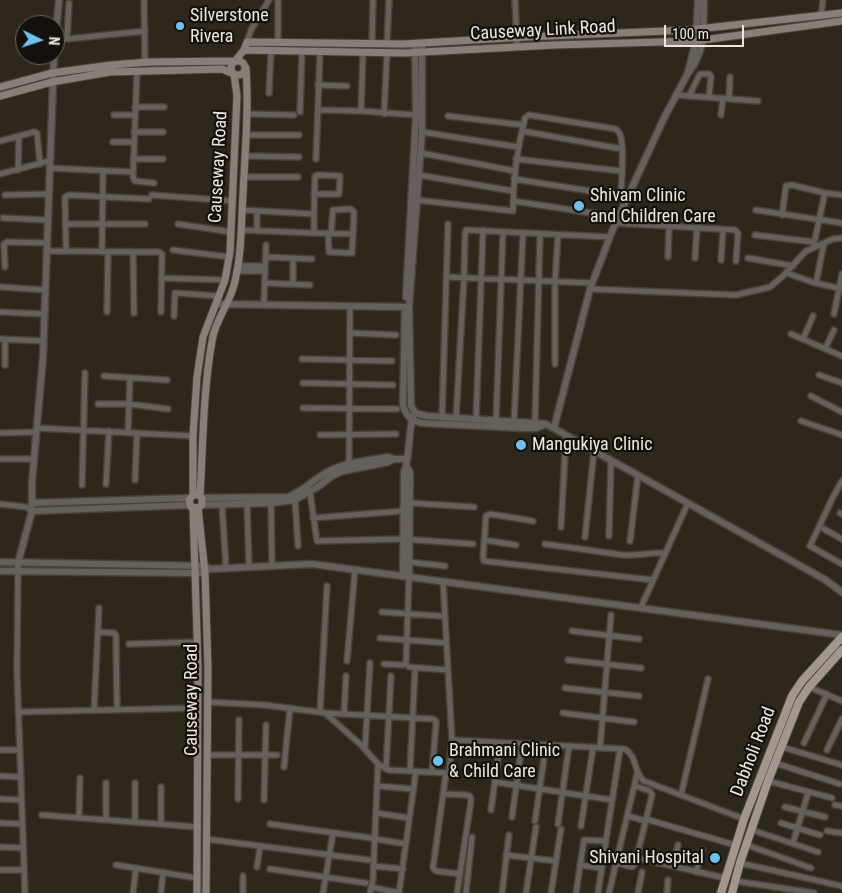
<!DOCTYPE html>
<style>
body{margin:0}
#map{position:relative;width:842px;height:893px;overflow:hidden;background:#2e281c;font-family:"Roboto Condensed",sans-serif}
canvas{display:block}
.north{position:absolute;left:15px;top:15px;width:50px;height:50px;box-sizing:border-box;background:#14110c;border:1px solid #6a6761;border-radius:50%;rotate:94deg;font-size:14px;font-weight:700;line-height:20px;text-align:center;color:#ece8e0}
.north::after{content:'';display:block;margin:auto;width:18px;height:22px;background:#6dc2f3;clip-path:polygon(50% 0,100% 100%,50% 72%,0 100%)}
.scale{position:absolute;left:664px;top:25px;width:80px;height:22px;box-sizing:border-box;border:2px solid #ece8e0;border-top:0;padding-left:6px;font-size:15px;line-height:18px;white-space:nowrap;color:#ece8e0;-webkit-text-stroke:4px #14110c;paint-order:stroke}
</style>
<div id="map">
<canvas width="842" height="893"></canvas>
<div class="north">N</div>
<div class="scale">100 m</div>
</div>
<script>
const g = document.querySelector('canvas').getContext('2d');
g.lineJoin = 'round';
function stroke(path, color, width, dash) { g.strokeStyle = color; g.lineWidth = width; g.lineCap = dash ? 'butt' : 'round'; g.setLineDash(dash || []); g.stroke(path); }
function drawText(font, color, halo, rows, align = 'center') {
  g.font = font + ' "Roboto Condensed",sans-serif'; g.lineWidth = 4.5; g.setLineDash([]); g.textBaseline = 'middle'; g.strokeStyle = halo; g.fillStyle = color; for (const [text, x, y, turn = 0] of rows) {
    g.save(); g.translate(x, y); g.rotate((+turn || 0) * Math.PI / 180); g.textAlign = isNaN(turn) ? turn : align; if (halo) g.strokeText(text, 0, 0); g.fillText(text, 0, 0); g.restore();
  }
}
const minor = new Path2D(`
 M144 0 145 62
 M278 0V42
 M515 0 517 46
 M69 3 67 39 145 31
 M821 16 823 0
 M247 42 251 30 269 0
 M372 44 373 0
 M387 44 389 0
 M137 71 133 177 135 181 154 183
 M318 85 347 86
 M269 93 271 51
 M676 95 758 101
 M689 96 700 74H709L711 76 709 97
 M729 99 730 77
 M135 107H164
 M318 110 361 111 416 115
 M361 111 363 53
 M300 112 302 52
 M247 114 294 115
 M384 114 387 53
 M114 115H135
 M721 115 723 98
 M448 116 523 125
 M522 131 622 149
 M134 132H163
 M422 132 518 147
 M246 135H299
 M0 141 34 132 37 133 40 164
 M113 142H134
 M421 153 515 171
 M245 156 299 157
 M133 159H163
 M316 159 320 52
 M516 159 621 171
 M49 168 133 172
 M18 170 19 136
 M0 174 49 161
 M419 175 513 191
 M244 177H298
 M514 179 622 196
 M314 194H339L340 176 317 175 315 176 314 214
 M5 195 48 194
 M152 195 233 201
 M417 200 513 211C513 179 517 149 525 118L529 115 610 128C613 128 616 129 618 131 626 139 621 183 621 195
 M513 201 618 217
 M756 210 842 223
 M782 215 786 186 792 185 825 193
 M3 218 47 220
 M615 223 735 230 738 233 736 261
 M65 224H145
 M178 224 231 232
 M241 230 314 233V214L242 210
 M257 231V211
 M314 233 353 234 352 253 329 252 328 234
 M331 234 333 210 351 209 354 212 353 234
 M755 235 814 242
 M813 248 825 193 842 195
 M173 250 229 257
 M46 251 159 252 162 254 161 312
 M66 251 65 197 69 195 149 199
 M102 252 103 171
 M133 252 134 313
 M266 257 312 259
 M668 257 669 227
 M695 258 697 228
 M748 258 793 266
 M721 260 723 230
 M238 266H265
 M5 267 4 244 7 242 47 243
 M237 271H265
 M787 273 812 282 842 289
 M447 277 592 283
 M161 278 225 280
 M265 283 310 285
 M816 283 824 243
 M293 284V258
 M0 287 45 290
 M590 289 736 295 770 287 783 276 806 251 833 239 842 238
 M264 301 266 245
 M0 312 44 314
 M107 312 108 252
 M834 314 842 274
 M174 316 175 293 219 296
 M350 333 396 335
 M791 334 842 356
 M0 339 43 341
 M803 339 813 316
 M825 349 834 330
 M302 359 392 361
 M555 364V281L558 235
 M5 365V339
 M819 375 842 383
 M104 376 167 380
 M303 383 393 385
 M811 396 842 412
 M98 404H129L168 409
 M303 408 397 409
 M442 418 448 224
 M456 419 464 278 465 234 466 230 610 237
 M476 420 483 230
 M496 421 503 232
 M801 421 842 435
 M514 422 523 233
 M535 422 540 234
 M37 428 193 436
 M128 432 130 378
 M0 433 36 432
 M320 435 396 434
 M0 459H34
 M349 464 350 307
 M135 480 137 433
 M842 481 832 499 810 546 842 564
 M106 484 109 431
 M82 485 85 373
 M310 492 317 541 403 539 473 544
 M295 500 298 546
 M247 503 249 567
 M271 503 272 566
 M410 503 474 507
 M0 504 26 507 32 511
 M222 504 226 568
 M840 513 842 514
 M313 518 403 511
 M533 521 490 514 486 516 483 558 484 561 653 580
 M561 527 566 435
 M824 529 842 539
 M609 536 611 460
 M585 537 594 451
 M484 540 516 545
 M630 541 638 475
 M545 544 623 555C638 556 651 552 665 553
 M409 562 445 566
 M18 572 17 672 25 893
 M641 607 688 503
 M382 612 440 616
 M572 631 639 639
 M98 632 114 633 116 636 117 709
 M380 638 446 643
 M129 644 197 642
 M568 660 641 668
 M347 661 355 570
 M384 664 404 665 406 663 409 577
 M409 667 448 670
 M809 687 842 701
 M565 688 639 696
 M207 702 265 705 325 713 361 745 378 764 389 770 446 773 449 772 452 740 443 581
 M94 710 99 608
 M18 712 198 708
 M320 712 327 586
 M325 713 433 719 436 721V724L432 772
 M563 713 634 722
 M344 714 346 676
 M452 740 625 749C638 757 633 772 644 781L744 819
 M804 743 827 694
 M782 747 842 765
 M600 748 611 615
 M365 749 370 663
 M0 750H20
 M827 750 842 719
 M207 755H277
 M775 763 840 784
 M284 767 290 708
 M386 769 391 676
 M410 771 415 671
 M446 773 433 868 436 871 460 874
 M0 776 20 777
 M768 781 832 798
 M495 782 612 800
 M377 786 413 789
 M443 794 467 795 470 796 471 801 457 893
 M681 795 708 679
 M0 799 21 800
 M238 799 239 720
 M264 800 266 725
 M835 805 842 806
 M785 807 825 817
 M491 810 500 743
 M376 813 409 818
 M42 815 197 827
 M628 816 646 821
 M512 817 522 744
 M79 818 80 778
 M106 820V783
 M649 820 735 845
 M535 821 546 745
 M135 822V783
 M0 823 22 824
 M781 823 820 835
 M161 824V787
 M270 824 371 838
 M558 824 569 746
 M581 826 593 748
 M752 830 818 852
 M827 831 842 833
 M206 839 369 860
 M375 839 406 844
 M793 843 808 793
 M747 845 811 868
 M0 847 23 848
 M506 855 556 861
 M642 859 725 878
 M617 863 632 867 635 864 652 795 650 791 635 786
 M740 863 842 886
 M116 865 197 878
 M580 865 602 868
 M373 866 403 869
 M673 866 678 845
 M257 867 260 846
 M270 869 366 883
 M0 870H24
 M696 872 702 850
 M735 881 814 893
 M371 887 399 893
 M133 893 136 868
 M161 893 163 872
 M243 893V876
 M323 893 333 833
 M370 893 373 879 378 764
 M399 893 416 771
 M466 893 472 837
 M502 893 509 835
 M526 893 536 827
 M551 893 561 829
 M576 893 584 840 606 841
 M598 893 620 749
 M609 893 637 774
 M638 893 642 872
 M667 893 668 880`);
const tertiary = new Path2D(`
 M55 43 59 0
 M422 43V132L409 307 411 406 415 413 427 416 546 424 824 579 842 592
 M688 72 696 41 698 0
 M406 297 416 115 415 44
 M216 304 408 307
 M405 309 403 405C406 416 411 420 421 423L522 428H536L544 425
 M554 428 590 289 613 229 664 118 688 73 694 65 700 51 703 40 704 0
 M407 467 410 473 409 577
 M202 498 288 497C302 492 312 481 324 474 343 462 367 461 388 457L394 459H406
 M32 503 189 498
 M202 505 271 503 295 500 319 486 332 476 343 471 388 462 394 459
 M32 511 189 505
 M0 562 204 566 211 569 312 564 842 635
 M0 571 195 573H205L208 569
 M18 572V563L32 511V482L43 357 54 55
 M403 576 404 473C410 458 408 433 413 416`);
const secondary = new Path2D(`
 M244 50 404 53 554 45 696 41 842 21
 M231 68a7 7 0 1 1 14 0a7 7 0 1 1-14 0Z
 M0 87 52 73 111 65 149 62 235 61 244 50 247 42 404 44 525 37 689 30 842 13
 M0 96 52 82 110 72 222 69 234 74 237 96 230 252 225 280 203 337 197 377 193 436V495L189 500 191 507 198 508 202 505V498L199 495H193
 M200 496C203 445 203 392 212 341 215 320 229 305 234 285 242 255 241 224 243 194 245 152 249 110 246 68
 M193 508 198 666 197 893
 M198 508 205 573 208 669 206 893`);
const primary = new Path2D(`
 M721 893 744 819 792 696 802 681 842 637
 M732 893 740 863 768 781 799 702 809 687 842 650`);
const markers = [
 [180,26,5,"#6dc2f3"],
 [579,206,6,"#6dc2f3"],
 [521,445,6,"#6dc2f3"],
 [438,761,6,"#6dc2f3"],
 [715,858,6,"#6dc2f3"]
];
const poiNames = [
 ["Silverstone",190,16],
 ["Rivera",190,37],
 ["Shivam Clinic",590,196],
 ["and Children Care",590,217],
 ["Mangukiya Clinic",532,445],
 ["Brahmani Clinic",449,751],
 ["& Child Care",449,772],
 ["Shivani Hospital",704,858,"right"]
];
const streetNames = [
 ["Causeway Link Road",543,31,-3],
 ["Causeway Road",219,167,-87],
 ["Causeway Road",192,700,-90],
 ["Dabholi Road",754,752,-69]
];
stroke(minor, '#494337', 8);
stroke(tertiary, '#494337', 9);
stroke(secondary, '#494337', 9);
stroke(primary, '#494337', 10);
stroke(minor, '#66605c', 5);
stroke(tertiary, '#66605c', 6);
stroke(secondary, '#897f79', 7);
stroke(primary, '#a3968e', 8);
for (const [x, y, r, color] of markers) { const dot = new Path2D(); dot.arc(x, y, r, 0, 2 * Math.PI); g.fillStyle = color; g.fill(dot); stroke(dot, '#14110c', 2); }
drawText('18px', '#ece8e0', '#14110c', poiNames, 'left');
drawText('18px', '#ece8e0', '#14110c', streetNames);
</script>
